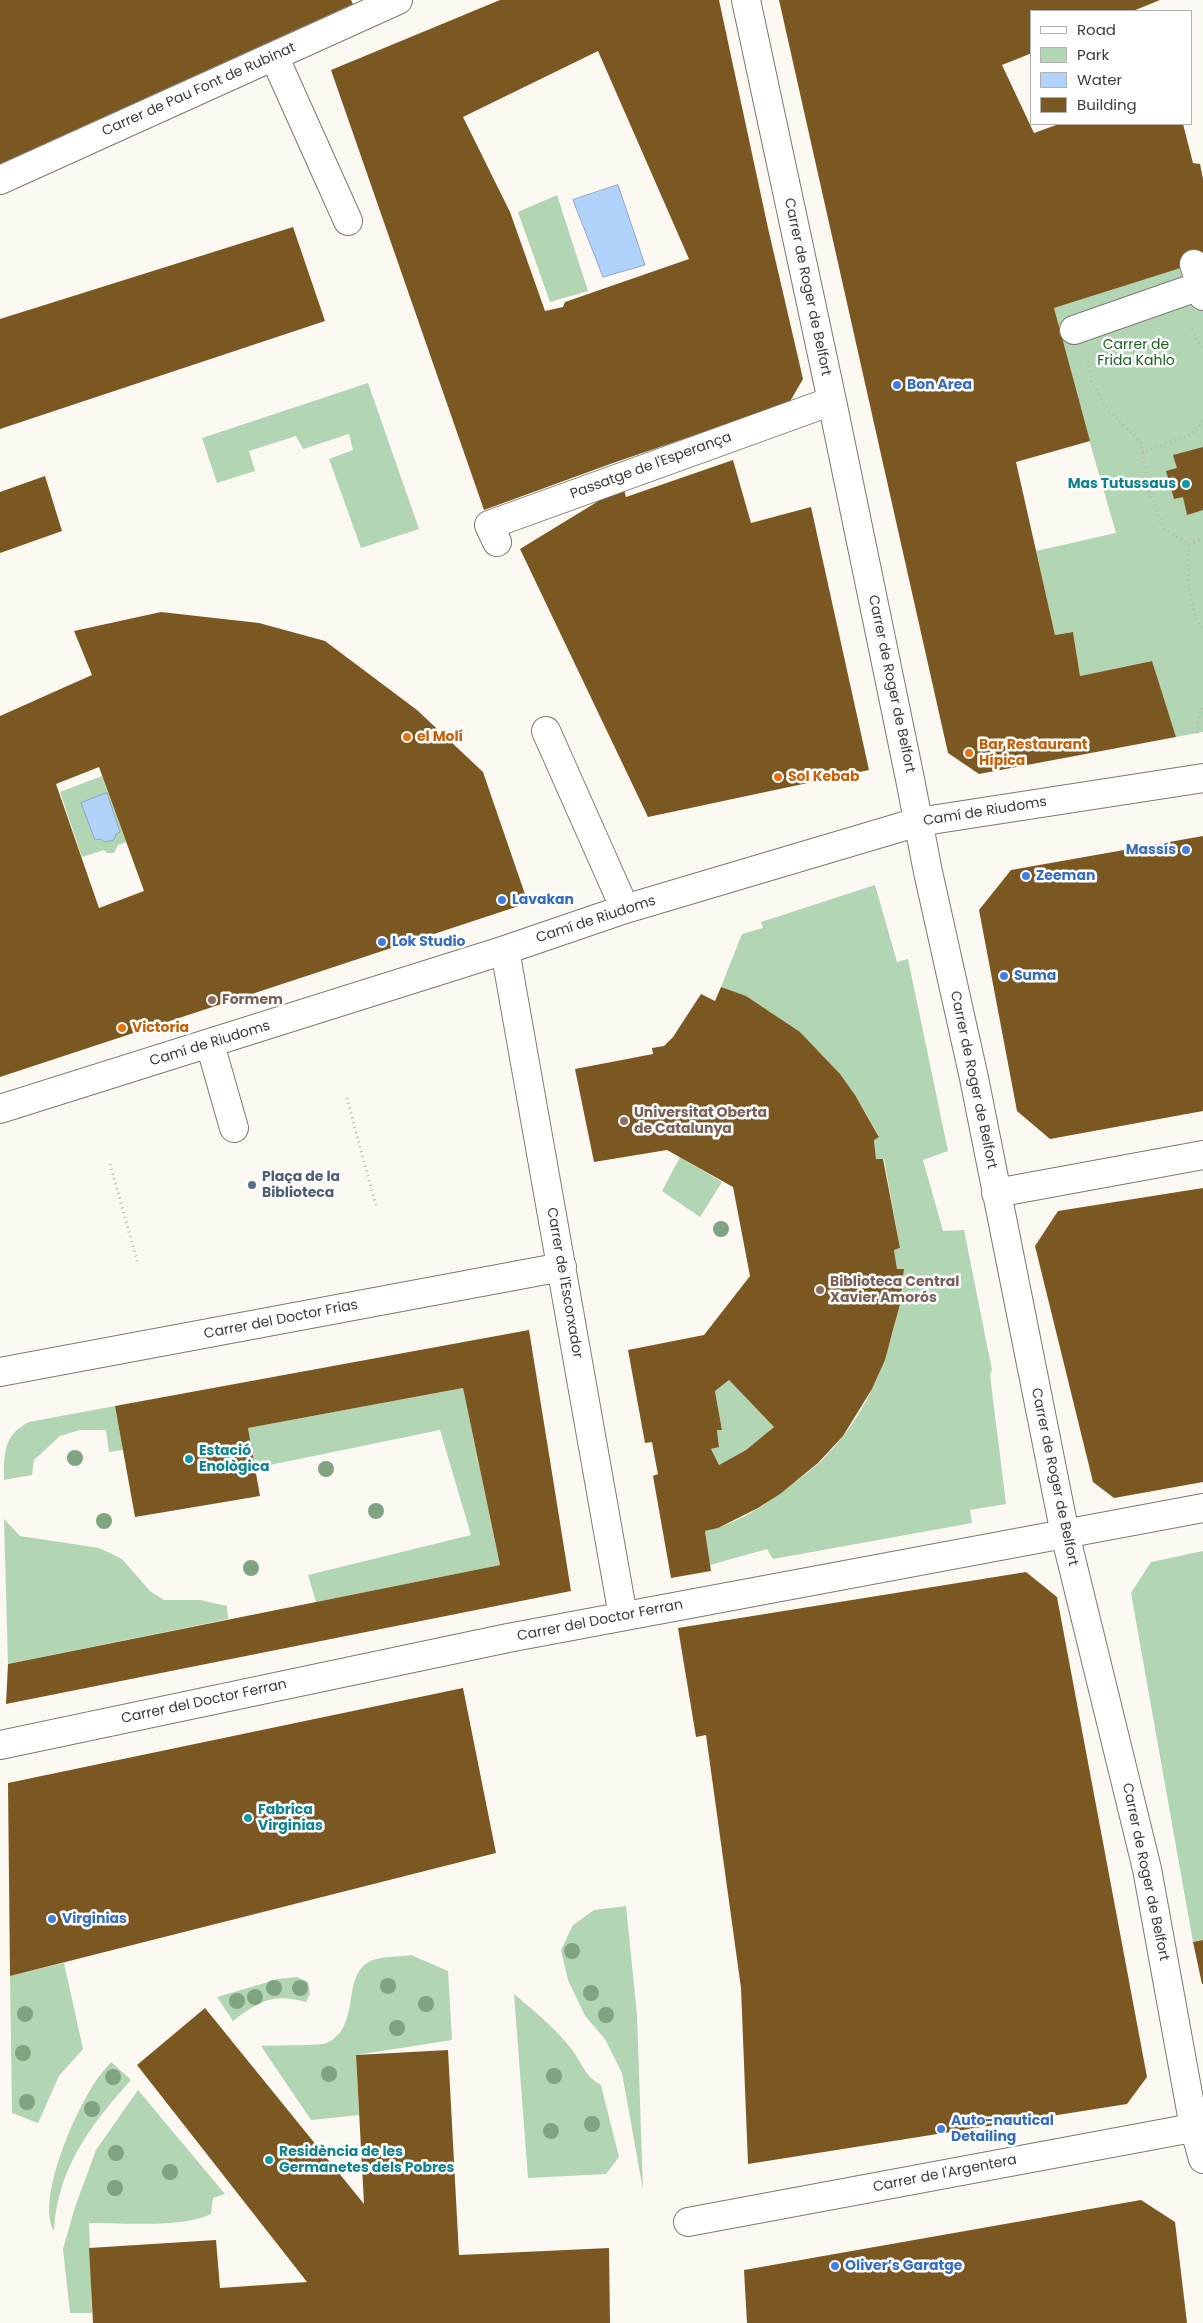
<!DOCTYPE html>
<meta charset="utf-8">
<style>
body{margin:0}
#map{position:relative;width:1203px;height:2323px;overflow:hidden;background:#fcf8f2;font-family:Poppins,sans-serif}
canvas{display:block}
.legend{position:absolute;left:1030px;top:10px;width:162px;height:115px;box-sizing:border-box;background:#fff;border:1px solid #b2b1b1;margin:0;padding:6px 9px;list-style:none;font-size:15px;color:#3e3d3b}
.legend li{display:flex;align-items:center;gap:10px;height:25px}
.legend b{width:25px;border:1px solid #b2b1b1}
</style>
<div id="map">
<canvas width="1203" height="2323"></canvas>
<ul class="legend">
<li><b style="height:6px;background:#fff"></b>Road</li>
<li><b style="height:14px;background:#b2d5b3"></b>Park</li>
<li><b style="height:14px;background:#b1d3fb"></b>Water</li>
<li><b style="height:14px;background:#7b5822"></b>Building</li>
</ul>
</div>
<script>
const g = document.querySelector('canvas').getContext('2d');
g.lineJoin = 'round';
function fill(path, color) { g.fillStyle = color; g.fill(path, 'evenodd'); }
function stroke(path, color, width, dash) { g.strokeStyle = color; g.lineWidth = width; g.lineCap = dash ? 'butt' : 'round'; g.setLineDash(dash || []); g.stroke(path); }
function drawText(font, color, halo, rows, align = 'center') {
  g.font = font + ' Poppins,sans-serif'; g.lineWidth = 5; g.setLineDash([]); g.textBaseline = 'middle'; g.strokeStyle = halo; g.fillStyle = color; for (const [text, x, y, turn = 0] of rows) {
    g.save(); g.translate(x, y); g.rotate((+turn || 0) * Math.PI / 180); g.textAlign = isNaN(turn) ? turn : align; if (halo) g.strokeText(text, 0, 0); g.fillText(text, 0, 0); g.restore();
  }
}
const green = new Path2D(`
 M557 195 588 291 550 302 518 212Z
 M1203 261V732L1176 737 1151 661 1080 676 1073 632 1055 635 1036 551 1116 533 1081 412 1054 308Z
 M368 383 419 529 361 548 329 459 353 450 349 434 303 449 296 436 249 451 255 471 217 483 202 438Z
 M102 776 126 842 118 845 114 853H107L104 850 82 857 60 792Z
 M875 885 897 962 908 959 948 1151 923 1160 943 1231 964 1230 992 1370 990 1375 1006 1504 970 1510 972 1523 773 1559 767 1549 710 1565 705 1531C734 1525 765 1506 788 1487 798 1480 809 1472 818 1464 873 1412 896 1342 904 1270L897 1269 894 1250 900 1248 884 1159H876L874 1140 879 1136C843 1068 794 1016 721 987L742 934 763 928 761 922Z
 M680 1157 722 1182 700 1217 662 1191Z
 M729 1380 774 1427 746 1450 719 1465 711 1449 719 1446 717 1430 722 1429 715 1391Z
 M463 1388 500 1565 316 1602 308 1575 471 1535 440 1430 255 1468 248 1428Z
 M115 1406 123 1450 109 1452 106 1430H80L60 1436 34 1460 32 1475 4 1480C4 1454 3 1435 29 1422Z
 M4 1519 20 1536 99 1548 122 1559 150 1591 164 1600H200L227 1606 228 1619 8 1664Z
 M1203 1551V1940L1193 1942 1131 1593 1151 1562Z
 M626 1906 637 2015 643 2190 622 2073 605 2039 585 2016 568 1980 561 1950 573 1925 594 1910Z
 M411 1955 448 1971 452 2040 356 2055 359 2115 311 2120 261 2046C271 2045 321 2046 327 2043 363 2026 339 1973 373 1960 384 1956 399 1957 411 1955Z
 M64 1963 83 2049 59 2076 38 2123 12 2113 10 1976Z
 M297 1977 308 1982 310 1993 306 2002C272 1993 260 2001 233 2021L217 1997 278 1979Z
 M514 1994C533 2010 554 2027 570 2047 582 2062 583 2075 601 2085L619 2157 606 2174 528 2178Z
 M111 2062 131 2080C91 2124 57 2169 54 2231 36 2200 74 2115 92 2087 97 2078 104 2070 111 2062Z
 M138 2090 225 2194 213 2198 211 2214C182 2228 122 2223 89 2223L92 2313H70L63 2249 75 2207 96 2150Z`);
const water = new Path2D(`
 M618 185 645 265 603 277 573 200Z
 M107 793 120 832 116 834 114 840 105 842 100 839 95 840 81 803Z`);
const building = new Path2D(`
 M0 0H351L353 4 0 164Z
 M500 0H719L768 228 803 379 789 403 613 463 484 510 331 70ZM598 51 689 259 565 302 563 307 545 311 510 212 463 117Z
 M779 0H1160L1133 11H1032V53L1002 65 1034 133 1059 124H1183L1193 163 1200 164 1203 179V261L1054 308 1090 441 1016 462 1055 635 1073 632 1080 676 1152 661 1176 737 979 774 948 753Z
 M293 227 325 321 0 429V319Z
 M1203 447V510L1187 515 1183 497 1174 499 1166 471 1177 468 1173 455Z
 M733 460 751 523 811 507 869 770 648 817 520 549 623 486 626 497Z
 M45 476 62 531 0 553V492Z
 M161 612 259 623 325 641 417 710 483 772 528 903 0 1077V716L92 675 74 631ZM99 767 144 891 99 908 56 784Z
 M1203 836V1111L1050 1139 1017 1111 979 910 1011 870Z
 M721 987 746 996 800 1032 840 1074 855 1095 879 1137 874 1140 876 1159H883L900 1248 894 1250 897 1269H904L900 1304 885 1360 872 1389 843 1436 818 1463 780 1494 758 1508 718 1528 705 1531 711 1571 671 1578 653 1476 658 1474 655 1459 652 1442 645 1443 628 1350 704 1335 750 1276 733 1187 667 1150 594 1162 575 1069 653 1054 652 1048 664 1046 673 1037 701 994 715 1001ZM729 1380 774 1427 746 1450 719 1465 711 1449 719 1447 717 1430H722L715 1391Z
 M1203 1188V1482L1114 1498 1093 1482 1035 1246 1058 1211Z
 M529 1330 571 1591 6 1704 8 1664 500 1565 463 1388 248 1428 260 1496 135 1517 115 1406Z
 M1026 1572 1057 1597 1147 2077 1127 2104 748 2164 741 1988 706 1735 696 1737 678 1628Z
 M463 1688 496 1853 10 1976 8 1783Z
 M1203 1940V1984H1202L1193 1942Z
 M205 2008 364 2204 356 2055 448 2050 459 2255 609 2248 610 2323H93L89 2248 216 2240 220 2288 307 2282 137 2065Z
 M1141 2200 1175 2222 1187 2323H747L744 2270Z`);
const path = new Path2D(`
 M1192 329 1203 351
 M1088 361 1092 383 1108 410 1141 442 1149 494 1164 529 1189 544C1188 574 1187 605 1203 631
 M1142 453 1196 432 1203 420
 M1189 544 1203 538
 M1197 733 1199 714 1203 708
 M347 1098 376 1206
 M110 1164 138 1264`);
const minor = new Path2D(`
 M746 0 832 401 910 779 928 872 974 1078 1065 1534 1147 1869 1194 2127 1203 2159
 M274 56 348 221
 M0 180 398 0
 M1194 264 1203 296
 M1074 330 1200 286
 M497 542 489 525 832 401
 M546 731 625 909
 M505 950 623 1616
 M210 1044 234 1128
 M0 1109 505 950 625 909 918 822 1203 778
 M996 1193 1203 1155
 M0 1372 562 1267
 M0 1745 508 1638 1203 1508
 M688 2222 1203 2126`);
const trees = [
 [721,1229],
 [75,1458],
 [326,1469],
 [376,1511],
 [104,1521],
 [251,1568],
 [572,1951],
 [388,1986],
 [274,1988],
 [300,1988],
 [591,1993],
 [255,1997],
 [237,2001],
 [426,2004],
 [25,2014],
 [606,2015],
 [397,2028],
 [23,2053],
 [329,2074],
 [554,2076],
 [113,2077],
 [27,2102],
 [92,2109],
 [592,2124],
 [551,2131],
 [116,2153],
 [170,2172],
 [115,2188]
];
const markers = [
 [897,385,5,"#3f7fe0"],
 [1186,484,5,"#0f9aa8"],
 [407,737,5,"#e8710a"],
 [969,753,5,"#e8710a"],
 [778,777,5,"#e8710a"],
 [1186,850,5,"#3f7fe0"],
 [1026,876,5,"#3f7fe0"],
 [502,900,5,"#3f7fe0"],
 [382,942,5,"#3f7fe0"],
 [1004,976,5,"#3f7fe0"],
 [212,1000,5,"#8d6e63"],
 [122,1028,5,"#e8710a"],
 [624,1121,5,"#8d6e63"],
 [252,1185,5,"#5c6f8a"],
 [820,1290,5,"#8d6e63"],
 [189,1459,5,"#0f9aa8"],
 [248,1818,5,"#0f9aa8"],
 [52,1919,5,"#3f7fe0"],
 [941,2129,5,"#3f7fe0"],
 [269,2160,5,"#0f9aa8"],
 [835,2266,5,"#3f7fe0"]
];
const streetNames = [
 ["Carrer de Pau Font de Rubinat",199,90,-24],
 ["Carrer de Roger de Belfort",807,287,78],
 ["Passatge de l'Esperança",651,466,-20],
 ["Carrer de Roger de Belfort",891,684,78],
 ["Camí de Riudoms",985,812,-9],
 ["Camí de Riudoms",596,920,-18],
 ["Camí de Riudoms",210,1044,-17],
 ["Carrer de Roger de Belfort",973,1080,78],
 ["Carrer de l'Escorxador",564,1283,80],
 ["Carrer del Doctor Frias",281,1320,-11],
 ["Carrer de Roger de Belfort",1054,1477,78],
 ["Carrer del Doctor Ferran",600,1621,-11],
 ["Carrer del Doctor Ferran",204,1702,-12],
 ["Carrer de Roger de Belfort",1145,1872,78],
 ["Carrer de l'Argentera",945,2174,-11]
];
const parkNames = [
 ["Carrer de",1136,345],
 ["Frida Kahlo",1136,361]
];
const shopNames = [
 ["Bon Area",907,385],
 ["Massís",1176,850,"right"],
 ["Zeeman",1036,876],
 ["Lavakan",512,900],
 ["Lok Studio",392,942],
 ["Suma",1014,976],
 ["Virginias",62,1919],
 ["Auto-nautical",951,2121],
 ["Detailing",951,2137],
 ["Oliver’s Garatge",845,2266]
];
const cultureNames = [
 ["Mas Tutussaus",1176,484,"right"],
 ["Estació",199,1451],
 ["Enològica",199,1467],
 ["Fabrica",258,1810],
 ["Virginias",258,1826],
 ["Residència de les",279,2152],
 ["Germanetes dels Pobres",279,2168]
];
const foodNames = [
 ["el Molí",417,737],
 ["Bar Restaurant",979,745],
 ["Hípica",979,761],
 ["Sol Kebab",788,777],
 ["Victoria",132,1028]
];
const educationNames = [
 ["Formem",222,1000],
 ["Universitat Oberta",634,1113],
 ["de Catalunya",634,1129],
 ["Biblioteca Central",830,1282],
 ["Xavier Amorós",830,1298]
];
const serviceNames = [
 ["Plaça de la",262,1177],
 ["Biblioteca",262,1193]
];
fill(green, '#b2d5b3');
fill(water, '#b1d3fb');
stroke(water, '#8ea6c1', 1);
fill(building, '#7b5822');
stroke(minor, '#7c7873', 30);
stroke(path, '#b9b6b2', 3, [1, 4]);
stroke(minor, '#fff', 28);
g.fillStyle = '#80a380';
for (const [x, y] of trees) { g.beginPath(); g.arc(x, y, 8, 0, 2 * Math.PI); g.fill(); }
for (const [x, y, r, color] of markers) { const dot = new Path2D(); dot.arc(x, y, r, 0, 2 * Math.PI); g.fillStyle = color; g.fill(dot); stroke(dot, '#fff', 2); }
drawText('14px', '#3e3d3b', '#fff', streetNames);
drawText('14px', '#1a5e23', '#fff', parkNames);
drawText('bold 14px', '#366cbe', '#fff', shopNames, 'left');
drawText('bold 14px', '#0d838f', '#fff', cultureNames, 'left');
drawText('bold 14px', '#c56008', '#fff', foodNames, 'left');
drawText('bold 14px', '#785e54', '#fff', educationNames, 'left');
drawText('bold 14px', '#4e5e75', '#fff', serviceNames, 'left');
</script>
